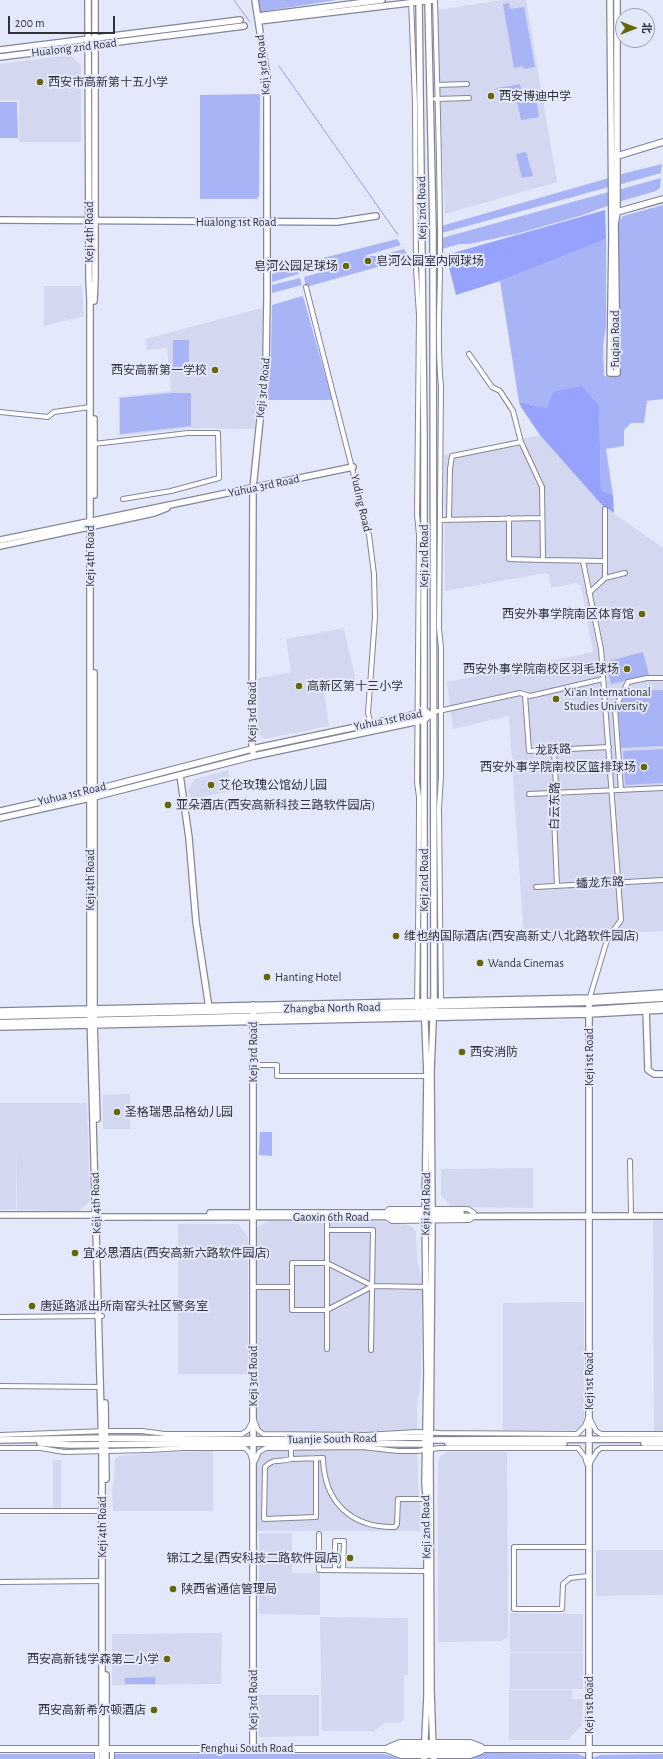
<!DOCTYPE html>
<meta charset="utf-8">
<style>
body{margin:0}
#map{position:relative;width:663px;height:1759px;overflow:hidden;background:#e4e8fb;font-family:"Alegreya Sans","Noto Sans SC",sans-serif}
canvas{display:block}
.north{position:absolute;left:615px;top:8px;width:40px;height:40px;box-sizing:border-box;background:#e4e8fb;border:1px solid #9da0ae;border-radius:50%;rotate:90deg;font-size:11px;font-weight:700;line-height:16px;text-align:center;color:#32333a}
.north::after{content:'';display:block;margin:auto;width:14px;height:18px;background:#636704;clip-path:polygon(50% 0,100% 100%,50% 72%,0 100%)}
.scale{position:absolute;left:8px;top:16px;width:107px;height:18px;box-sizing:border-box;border:2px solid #32333a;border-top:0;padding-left:5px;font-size:12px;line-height:14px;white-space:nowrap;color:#32333a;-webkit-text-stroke:3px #e4e8fb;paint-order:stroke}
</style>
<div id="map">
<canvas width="663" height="1759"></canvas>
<div class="north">北</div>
<div class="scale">200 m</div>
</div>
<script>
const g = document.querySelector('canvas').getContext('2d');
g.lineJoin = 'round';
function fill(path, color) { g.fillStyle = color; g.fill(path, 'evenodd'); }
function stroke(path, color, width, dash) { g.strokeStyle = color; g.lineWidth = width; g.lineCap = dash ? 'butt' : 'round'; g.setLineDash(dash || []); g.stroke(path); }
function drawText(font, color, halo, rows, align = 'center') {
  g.font = font + ' "Alegreya Sans","Noto Sans SC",sans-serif'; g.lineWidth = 4; g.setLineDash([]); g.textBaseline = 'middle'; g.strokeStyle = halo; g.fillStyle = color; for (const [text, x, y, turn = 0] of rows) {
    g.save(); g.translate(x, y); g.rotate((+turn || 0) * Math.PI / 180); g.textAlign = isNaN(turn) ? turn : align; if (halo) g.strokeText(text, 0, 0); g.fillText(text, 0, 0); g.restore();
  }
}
const built = new Path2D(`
 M502 0H526L557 182 445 214 437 10Z
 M70 55 81 65V142H19V100H0V64Z
 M44 286H82L84 316 44 326Z
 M262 308V348L254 429 190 428 119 436 118 397 171 391 167 348 147 350 145 339Z
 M540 435 602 505 663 548V931L524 939 509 716 453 729 447 682 593 652 581 586 576 583 551 588 549 575 546 573 445 591 444 455Z
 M344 628 356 682 324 691 329 726 264 739 258 733V678L291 672 286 639Z
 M228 770 232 791 191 799 188 790 195 779Z
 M130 1094V1129H103V1095Z
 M0 1103H87L90 1201 79 1211 17 1210V1149L16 1209 0 1210Z
 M533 1168V1208L452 1207 441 1196V1169Z
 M653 1219H663V1432H654Z
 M361 1220 404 1224 411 1226 416 1232 417 1259 422 1280 421 1376 417 1406 418 1485 420 1504V1531H256V1227L271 1221Z
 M178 1224H238L248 1237V1374H178Z
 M584 1302V1421L578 1430H503V1303Z
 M213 1451V1511H113L112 1490 114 1480 115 1460 118 1456 174 1452Z
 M448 1452H507L508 1637 501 1641 438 1642V1463L441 1455Z
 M53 1460H61V1509H53Z
 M259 1533H292V1573H320V1615L259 1614Z
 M596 1550H663V1595L596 1596Z
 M510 1613 583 1614V1652H510Z
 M320 1617 408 1618V1675H404V1719L400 1723H385L374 1731H322Z
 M222 1633 221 1684 112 1685V1634Z
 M510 1653H583V1689H510Z
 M509 1690H572V1699H583L582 1725 568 1740H509Z
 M259 1695H319V1736L259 1737Z`);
const green = new Path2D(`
 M251 0H337L259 12Z
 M509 3 510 9 524 7 535 67 524 69 523 66 514 68 503 4Z
 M520 84 522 95 499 100 497 88Z
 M260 94 259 196 257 199H200V95Z
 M536 98 539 117 521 120 517 101Z
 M0 102H17L18 138H0Z
 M526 152 533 176 522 178 516 154Z
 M662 164 661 173 618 185V175Z
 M616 176V185L431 236V229Z
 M661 178 660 188 656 191 618 202V190Z
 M616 190 615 203 583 215 516 234 469 244H459L432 252 431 241Z
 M663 205V399L647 401 644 423H631L624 430V446L606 449 613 495 601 490 599 405 547 408 519 402 500 281 606 239V326L603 346 604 376 619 377V222L623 216Z
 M397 239 401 245 364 256H378L404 249 410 258 306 287 304 277 336 268V264L303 273 300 264Z
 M297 266 299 274 272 282V274Z
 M300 278 302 285 272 293V285Z
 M303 296 332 400H266L271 354 272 305Z
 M173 340H189V370H173Z
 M172 393H191V426L120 434V398Z
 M643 652 649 675 611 684 605 662Z
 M663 690V746L621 748 618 708 628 691Z
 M663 749V783L625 785 623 751Z
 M260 1132H272V1156L259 1155Z
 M155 1677V1684H125V1678Z
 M486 1753 578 1754C586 1758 592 1759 600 1755L663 1754V1759H451L467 1758Z
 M0 1754H383L399 1758 411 1759H0Z`);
const forest = new Path2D(`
 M605 210 606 239 500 281 456 295 446 255Z
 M581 386 599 405 601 490 613 495 614 513 602 505 540 435 521 407 519 402 547 408 553 392Z`);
const stream = new Path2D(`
 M234 0 250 22
 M279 66 398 235`);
const street = new Path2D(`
 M411 0 415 103 416 269 419 315 417 515 419 535 417 782 419 797C419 867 418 937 417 1007L419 1015
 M435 0C437 82 440 164 440 246 441 293 436 339 441 386L439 628 441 648V777L439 808 441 1003
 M437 85 467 84
 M435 99 469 98
 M306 287 369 535 374 574 375 617 368 713 371 724
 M469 354 492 387 500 391 513 411 521 442 542 487 543 560 605 561
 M0 412 48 417 54 412 90 407
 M94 444 188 433H218L219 478 171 491 123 499
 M509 518V559L543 560
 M440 520 542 518
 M449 520 450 469 452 456 521 442
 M583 561 601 649 621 920 607 940 589 1000
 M605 578V509
 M589 593 605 578 625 573
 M525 695 529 751 609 747
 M434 712 520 693 530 696 603 679
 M554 750 556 787 553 793 557 886
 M621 790 615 708 628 682 647 678H663
 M529 794 663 788
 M536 887 663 880
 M253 1065H277V1076H427
 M630 1161 631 1213
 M385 1213 389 1209H468L474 1213
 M327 1214V1349
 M386 1217 392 1221 469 1220 474 1217
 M327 1230H373L371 1350
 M373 1286 327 1263H292V1310H327L373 1286 429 1287
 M253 1287H292
 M0 1317 102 1316
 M0 1386 101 1387
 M590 1419 596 1431 601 1434H663
 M254 1420 258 1430 263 1434 365 1435 417 1432 440 1433 577 1434 585 1426 588 1418
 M0 1435 106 1431H142L165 1434H242L248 1430 252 1422
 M291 1446V1459L323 1458C324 1502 351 1528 395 1527L397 1524 398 1499H425
 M0 1448H41L64 1452 149 1450 183 1448H245L250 1453 252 1460
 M291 1459C280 1463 274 1457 265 1467L264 1519 316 1517V1458
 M255 1461 259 1452 266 1448 362 1447 398 1451H417L440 1448H578L585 1457 587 1464
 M590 1463 597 1451 601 1448H663
 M0 1511H102
 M319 1534V1570L427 1571
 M335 1570V1541H344L343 1570
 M588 1576 570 1578 563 1584 562 1609H514V1547H589
 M0 1582 102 1581
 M97 1748V1759
 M112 1749V1759`);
const secondary = new Path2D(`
 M88 0 89 280 90 299V1013L102 1451V1759
 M419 0 424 435V998L427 1076 425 1217 427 1373 425 1482 427 1509V1696L424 1759
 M428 0 433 228 434 998 431 1071 432 1220 430 1462 431 1691 433 1749 434 1759
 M610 0 612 237 610 373H617L615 224 617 213V0
 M258 16 382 0
 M259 21 434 0
 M0 50 240 20
 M0 57 244 26
 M614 157 663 142
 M617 212 663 199
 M0 220 337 222 376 216
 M94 301 95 279V0
 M94 495V419
 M0 540 353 467
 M0 546 154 513 167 508
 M94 673V1021L97 1119
 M254 756 252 749 253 488 266 361 267 298V77L255 0
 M180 775 189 838 196 922 209 1008
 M0 811 90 791 252 749 427 712
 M0 818 90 798 254 756 424 720 434 712
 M589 1002V1759
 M253 1005V1748
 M646 1009 648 1070 654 1074H663
 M0 1011 590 998 663 993
 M0 1027 589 1014 663 1010
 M210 1213H461
 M0 1215H96L100 1217 663 1216
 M105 1403 106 1479
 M0 1440 102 1438 300 1440 420 1437 431 1440 663 1439
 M40 1443 70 1445 253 1443 428 1444
 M448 1443H564
 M644 1443H663
 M106 1675V1759`);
const primary = new Path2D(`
 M0 1016 589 1002 663 998
 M0 1023 432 1012 589 1010 663 1005
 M388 1748 400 1743H470L481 1747
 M0 1749H663
 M388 1750 401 1755H470L481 1751`);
const markers = [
 [40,82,4,"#636704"],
 [491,96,4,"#636704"],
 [368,261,4,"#636704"],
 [346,266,4,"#636704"],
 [215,370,4,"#636704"],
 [642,614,4,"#636704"],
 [627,669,4,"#636704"],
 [299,686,4,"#636704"],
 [556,699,4,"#636704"],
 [644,767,4,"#636704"],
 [211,785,4,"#636704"],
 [168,805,4,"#636704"],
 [396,936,4,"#636704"],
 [480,963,4,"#636704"],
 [267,977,4,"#636704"],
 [462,1052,4,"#636704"],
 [117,1112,4,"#636704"],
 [75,1253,4,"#636704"],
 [32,1306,4,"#636704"],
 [350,1558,4,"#636704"],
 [173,1589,4,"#636704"],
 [167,1659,4,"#636704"],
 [154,1710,4,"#636704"]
];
const streetNames = [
 ["Hualong 2nd Road",74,48,-7],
 ["Keji 3rd Road",263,65,-96],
 ["Keji 2nd Road",422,208,-91],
 ["Hualong 1st Road",236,222],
 ["Keji 4th Road",89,232,-90],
 ["Fuqian Road",615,339,-90],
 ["Keji 3rd Road",263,388,-84],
 ["Yuhua 3rd Road",264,486,-12],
 ["Yuding Road",361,503,77],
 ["Keji 4th Road",90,556,-90],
 ["Keji 2nd Road",424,556,-90],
 ["Keji 3rd Road",252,712,-90],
 ["Yuhua 1st Road",388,720,-11],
 ["龙跃路",553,750,-3],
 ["Yuhua 1st Road",72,794,-13],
 ["白云东路",555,806,-89],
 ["Keji 4th Road",90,880,-90],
 ["Keji 2nd Road",424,880,-90],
 ["蟠龙东路",600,883,-3],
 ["Zhangba North Road",332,1008,-1],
 ["Keji 3rd Road",253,1052,-90],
 ["Keji 1st Road",589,1057,-90],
 ["Keji 4th Road",96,1203,-92],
 ["Keji 2nd Road",426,1204,-89],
 ["Gaoxin 6th Road",331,1217],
 ["Keji 3rd Road",253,1376,-90],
 ["Keji 1st Road",589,1381,-90],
 ["Tuanjie South Road",332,1439,-1],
 ["Keji 4th Road",102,1527,-90],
 ["Keji 2nd Road",426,1527,-91],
 ["Keji 3rd Road",253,1700,-90],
 ["Keji 1st Road",589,1705,-90],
 ["Fenghui South Road",247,1748]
];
const poiNames = [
 ["西安市高新第十五小学",48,82],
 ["西安博迪中学",499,96],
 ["皂河公园室内网球场",376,261],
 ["皂河公园足球场",338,266,"right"],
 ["西安高新第一学校",207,370,"right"],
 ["西安外事学院南区体育馆",634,614,"right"],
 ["西安外事学院南校区羽毛球场",619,669,"right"],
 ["高新区第十三小学",307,686],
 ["Xi'an International",564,692],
 ["Studies University",564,706],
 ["西安外事学院南校区篮排球场",636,767,"right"],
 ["艾伦玫瑰公馆幼儿园",219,785],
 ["亚朵酒店(西安高新科技三路软件园店)",176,805],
 ["维也纳国际酒店(西安高新丈八北路软件园店)",404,936],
 ["Wanda Cinemas",488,963],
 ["Hanting Hotel",275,977],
 ["西安消防",470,1052],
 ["圣格瑞思品格幼儿园",125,1112],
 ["宜必思酒店(西安高新六路软件园店)",83,1253],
 ["唐延路派出所南窑头社区警务室",40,1306],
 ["锦江之星(西安科技二路软件园店)",342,1558,"right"],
 ["陕西省通信管理局",181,1589],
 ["西安高新钱学森第二小学",159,1659,"right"],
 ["西安高新希尔顿酒店",146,1710,"right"]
];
fill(built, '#d3d8f0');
fill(green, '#a9b4f6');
fill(forest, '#96a2fb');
stroke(stream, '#939ef7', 1);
stroke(street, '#838697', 6);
stroke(secondary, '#838697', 8);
stroke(primary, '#838697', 8);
stroke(street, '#fff', 4);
stroke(secondary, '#fff', 5.5);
stroke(primary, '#fff', 6);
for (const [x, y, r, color] of markers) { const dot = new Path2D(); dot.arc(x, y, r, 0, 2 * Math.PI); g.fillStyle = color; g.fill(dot); stroke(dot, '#e4e8fb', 1.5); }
drawText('12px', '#32333a', '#e4e8fb', streetNames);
drawText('12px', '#32333a', '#e4e8fb', poiNames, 'left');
</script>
